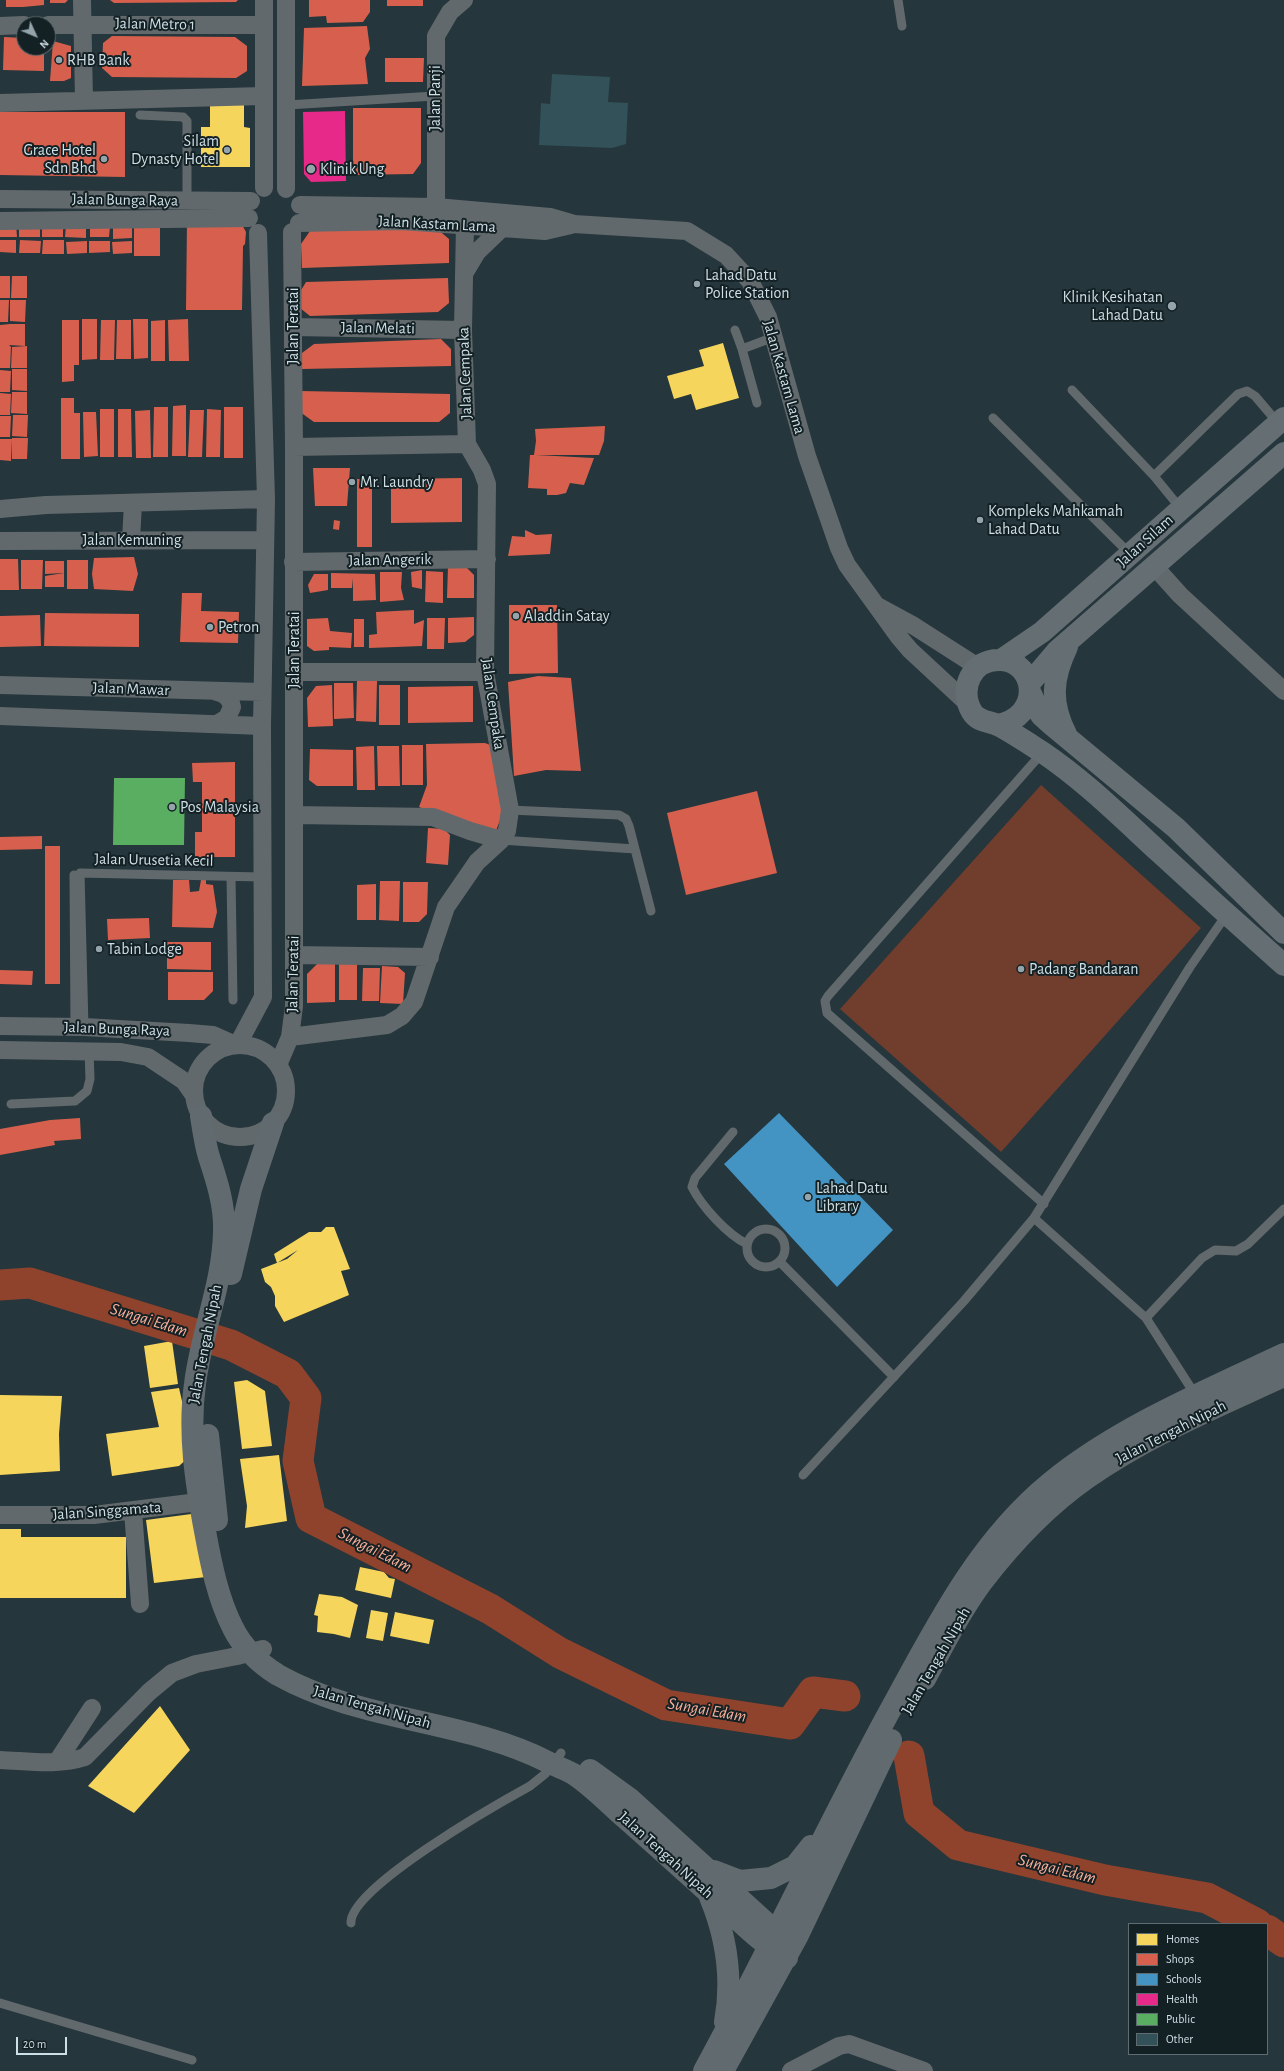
<!DOCTYPE html>
<style>
body{margin:0}
#map{position:relative;width:1284px;height:2071px;overflow:hidden;background:#25363c;font-family:"Alegreya Sans",sans-serif}
canvas{display:block}
.legend{position:absolute;left:1128px;top:1923px;width:140px;height:132px;box-sizing:border-box;background:#132024;border:1px solid #5e6c71;margin:0;padding:5px 7px;list-style:none;font-size:12px;color:#cedfe5}
.legend li{display:flex;align-items:center;gap:8px;height:20px}
.legend b{width:20px;border:1px solid #5e6c71}
.north{position:absolute;left:16px;top:16px;width:40px;height:40px;box-sizing:border-box;background:#132024;border:1px solid #5e6c71;border-radius:50%;rotate:134deg;font-size:11px;font-weight:700;line-height:16px;text-align:center;color:#cedfe5}
.north::after{content:'';display:block;margin:auto;width:14px;height:18px;background:#93a4aa;clip-path:polygon(50% 0,100% 100%,50% 72%,0 100%)}
.scale{position:absolute;left:16px;top:2037px;width:51px;height:18px;box-sizing:border-box;border:2px solid #cedfe5;border-top:0;padding-left:5px;font-size:12px;line-height:14px;white-space:nowrap;color:#cedfe5;-webkit-text-stroke:3px #132024;paint-order:stroke}
</style>
<div id="map">
<canvas width="1284" height="2071"></canvas>
<ul class="legend">
<li><b style="height:11px;background:#f6d55c"></b>Homes</li>
<li><b style="height:11px;background:#d6604d"></b>Shops</li>
<li><b style="height:11px;background:#4393c3"></b>Schools</li>
<li><b style="height:11px;background:#e7298a"></b>Health</li>
<li><b style="height:11px;background:#5aae61"></b>Public</li>
<li><b style="height:11px;background:#335159"></b>Other</li>
</ul>
<div class="north">N</div>
<div class="scale">20 m</div>
</div>
<script>
const g = document.querySelector('canvas').getContext('2d');
g.lineJoin = 'round';
function fill(path, color) { g.fillStyle = color; g.fill(path, 'evenodd'); }
function stroke(path, color, width, dash) { g.strokeStyle = color; g.lineWidth = width; g.lineCap = dash ? 'butt' : 'round'; g.setLineDash(dash || []); g.stroke(path); }
function drawText(font, color, halo, rows, align = 'center') {
  g.font = font + ' "Alegreya Sans",sans-serif'; g.lineWidth = 4; g.setLineDash([]); g.textBaseline = 'middle'; g.strokeStyle = halo; g.fillStyle = color; for (const [text, x, y, turn = 0] of rows) {
    g.save(); g.translate(x, y); g.rotate((+turn || 0) * Math.PI / 180); g.textAlign = isNaN(turn) ? turn : align; if (halo) g.strokeText(text, 0, 0); g.fillText(text, 0, 0); g.restore();
  }
}
const green = new Path2D(`
 M1041 785 1201 928 1001 1152 840 1009Z`);
const homes = new Path2D(`
 M210 102H244V127L250 128V167H201V127H210Z
 M723 343 739 398 696 410 691 394 674 399 667 376 704 366 699 350Z
 M326 1227H334L350 1269 341 1271 349 1295 284 1322 275 1306V1296L271 1287 265 1282 261 1269 287 1259 298 1250 277 1263 274 1254 309 1232H321Z
 M172 1341 178 1384 150 1388 144 1346Z
 M247 1380 265 1391 272 1446 242 1449 234 1382Z
 M179 1388 187 1423 190 1456 179 1466 112 1476 106 1434 159 1427 151 1392Z
 M0 1395 62 1396 59 1434 60 1471 0 1475Z
 M279 1455 287 1521 245 1528 247 1506 240 1459Z
 M199 1513 206 1577 154 1583 146 1520Z
 M0 1529H21V1537H126V1598H0Z
 M360 1567 384 1572 389 1578 395 1579 391 1598 355 1590Z
 M319 1594 342 1597 358 1605 350 1638 334 1634 317 1632 318 1616 314 1615Z
 M371 1610 388 1613 383 1641 366 1638Z
 M395 1612 434 1620 429 1644 390 1636Z
 M160 1706 190 1750 134 1813 88 1786Z`);
const shops = new Path2D(`
 M6 0H44V5L23 7H6Z
 M50 0H68L65 3H50Z
 M110 0H238L236 2 114 3Z
 M309 0H370V12L363 22 327 23 326 16 309 17Z
 M387 0H423V6H387Z
 M367 26 370 49 365 58 368 84 302 86 304 28Z
 M112 36 235 37 247 46V71L236 78 112 77 102 68 103 43Z
 M4 37 24 38V48H44V71L3 70Z
 M53 41 71 46V78L64 81H50Z
 M385 58H424L423 82H385Z
 M353 108H421V163L413 174 353 175Z
 M0 112H125V177L0 175Z
 M187 221H240L246 232 245 244 243 246 242 310H186Z
 M134 222H160V256H134Z
 M16 224 17 237H0V225Z
 M40 224V237H19V225Z
 M66 225 86 226V238L65 237Z
 M42 226H63V237H42Z
 M90 226H110L109 237H90Z
 M132 226V238L113 239V227Z
 M436 228 449 239V263L302 268 301 244 310 231Z
 M0 240H16V253L0 252Z
 M20 240 41 241 40 253H19Z
 M43 240H64V254H42Z
 M87 241V253L67 254 66 242Z
 M89 241H110V252L89 253Z
 M132 241V253L113 254 112 242Z
 M0 276H10V298H0Z
 M12 276H27V298H11Z
 M448 278 449 303 438 312 310 316 300 308V292L306 282Z
 M0 300H9L8 322H0Z
 M10 300H26L25 322 10 321Z
 M82 319H97V359L82 360Z
 M133 319H148V358L134 359Z
 M188 319 189 361H169L168 320Z
 M62 320H79V365H74V381L62 382Z
 M101 320H115L114 360H100Z
 M117 320H131V359H116Z
 M165 320V361H151V321Z
 M10 324H25V346L9 345 11 347 10 368H0V325Z
 M441 339 451 349V366L302 369V353L314 344Z
 M27 346V368H11L12 347Z
 M12 369H27V391L12 390Z
 M0 370 11 371 10 392H0Z
 M300 391 450 394V413L439 422H314L300 412Z
 M12 392H27V414L11 413Z
 M0 393 11 394 10 415H0Z
 M61 398H74V413H80V459H61Z
 M186 405V456H172L173 406Z
 M154 407H168V457H153Z
 M224 407H243V458H224Z
 M100 409H114V457H100Z
 M118 409H131L132 457H118Z
 M207 409 221 410 220 457H206Z
 M150 410 151 458H136L135 411Z
 M190 410H204L202 457H188Z
 M83 412H96L98 456 84 457Z
 M13 415H28L27 437 12 436Z
 M0 416H11L10 437H0Z
 M605 426 604 441 599 455H536L594 458 584 485 570 483 566 493 557 495H547V489L528 488 530 455H534L536 441 535 429Z
 M12 438H28L27 459H12Z
 M0 439H12L11 461 0 460Z
 M313 468H350L347 506H315Z
 M462 478V522L391 523V479Z
 M357 479H372V547H357Z
 M334 520 340 521 339 530 333 529Z
 M525 530 536 535 552 534 550 554 508 556 512 536 525 537Z
 M134 557 138 574 133 591 94 589 92 574 94 558Z
 M0 559H18L19 590H0Z
 M21 560H43L42 589H21Z
 M67 560H88V589H67Z
 M45 561H64V573L45 574Z
 M448 566 466 567 474 575V598H447Z
 M422 570V589L412 587 411 572Z
 M426 571 443 572V603L425 602Z
 M380 572H402L401 588 404 600 380 602Z
 M64 573V587H45V576Z
 M331 573 375 574 376 600 353 601V578L352 588H331Z
 M314 574H328V590L310 593 308 585Z
 M182 593H202L201 611 239 612 238 643 180 642Z
 M509 605H557L558 673 509 674Z
 M414 610V624L424 620 422 646 369 648V635L377 634 376 612Z
 M45 613 139 614V647L44 646Z
 M40 615 41 646 0 647V616Z
 M474 617V635L465 642 448 643V618Z
 M328 618 330 631 352 633 351 648 329 647V650L314 651 307 646V619Z
 M427 618H445L444 649H427Z
 M354 619H364V647H354Z
 M538 676 571 678 581 771 546 770 514 776 508 682Z
 M357 680 377 681 376 722 356 721Z
 M334 683H353L354 718 334 719Z
 M332 685 333 726 308 727 307 698 316 686Z
 M379 685H400V725H379Z
 M473 686V722L408 723V687Z
 M485 743 495 747 502 815 494 836 419 807 427 785 426 744Z
 M402 745H423V785H402Z
 M374 746 375 790H357L356 747Z
 M377 746H399L400 786H378Z
 M310 749 353 750V786H317L309 780Z
 M235 762V857H195V832H202V782H193L192 763Z
 M757 791 777 873 686 895 667 813Z
 M428 828 444 829 450 835 448 865 426 863Z
 M42 836V849L0 850V837Z
 M45 846H60V984H45Z
 M173 880H189L190 892 199 891 201 880H206V884L213 885 217 912 213 928 172 927Z
 M380 881H400L399 921 379 920Z
 M403 882H428L427 914 419 922H403Z
 M376 884V920H357V885Z
 M149 918 150 938 108 940 107 919Z
 M167 942H211V970L167 969Z
 M339 962H357V1000H339Z
 M335 963V1002L307 1003V974L317 964Z
 M382 966 398 967 405 973 403 1004 380 1003Z
 M363 968H380L379 1001H362Z
 M0 970 33 971 32 985 0 984Z
 M168 972H213V991L204 1000H168Z
 M80 1118 81 1139 54 1141 55 1145 0 1155V1129L50 1120Z`);
const schools = new Path2D(`
 M779 1113 893 1230 837 1287 724 1164Z`);
const health = new Path2D(`
 M345 111 346 181 311 182 304 174 303 112Z`);
const public = new Path2D(`
 M114 778H185L184 845H113Z`);
const river = new Path2D(`
 M0 1285 30 1283 231 1345 288 1374 306 1398 298 1461 311 1518 490 1609 560 1653 666 1705 790 1724 813 1692 845 1696
 M909 1756 919 1813 958 1845 1105 1880 1207 1898 1257 1924
 M1267 1930 1284 1942`);
const building = new Path2D(`
 M552 74 610 77 608 102 628 103 626 144 612 148 539 145 541 103 550 104Z`);
const lane = new Path2D(`
 M898 0 902 26
 M287 105 435 96
 M140 115 183 117 187 121V201
 M735 330 742 349 757 403
 M742 349 774 337
 M1072 390 1154 476 1181 509
 M993 418 1130 554
 M1154 476 1238 394 1247 391 1255 396 1278 423
 M1042 753 828 996 825 1001 827 1013 1044 1204
 M510 810 619 815 626 819 629 826 651 911
 M501 840 635 849
 M74 875 75 1027
 M231 877 233 1000
 M84 1027 80 873 261 877
 M11 1104 75 1101 87 1091 90 1079 89 1050
 M733 1132 695 1178 692 1187C702 1207 728 1235 747 1244
 M1034 1218 1146 1318 1196 1396
 M747 1248a19 19 0 1 1 38 0a19 19 0 1 1-38 0Z
 M780 1262 894 1377
 M1146 1318 1202 1258 1215 1250 1236 1251 1248 1244 1284 1209
 M803 1475 964 1301 1034 1218 1190 967 1227 914
 M351 1923C349 1888 499 1803 530 1786L545 1774 561 1753
 M0 2003 192 2060`);
const street = new Path2D(`
 M82 0 84 100
 M264 0V188
 M48 25H263
 M0 26 24 25
 M0 103 263 96
 M286 189V0
 M0 199 251 201
 M300 205 436 207 550 217 574 224 687 231 726 255 750 281 768 317 807 456 839 548 847 565 899 637 910 650 966 702
 M436 207V36L450 12 464 0
 M0 221 249 218
 M299 223 401 221 545 231 571 225
 M465 272 477 252 503 227
 M294 327 463 330
 M294 447 467 444
 M0 509 46 505 266 499
 M131 540 133 503
 M0 541 264 540
 M293 562 487 559
 M1154 566 1180 595 1284 691
 M879 607 914 626 978 667
 M294 672H485
 M0 685 262 692
 M213 691C223 693 230 696 232 707L227 718 217 724
 M0 716 262 726
 M294 815 433 817 470 831 501 840
 M294 955 430 957
 M0 1026 84 1027 189 1033 213 1035 233 1044
 M290 1037 387 1025 402 1016 414 1002 446 907 477 862 501 840 507 831 510 810 485 672 487 484 482 470 467 444 463 330 465 224
 M238 1044 263 997 262 726 266 499 258 233
 M194 1091a46 46 0 1 1 92 0a46 46 0 1 1-92 0Z
 M0 1050 121 1052 148 1057 184 1081 193 1094
 M278 1065 290 1037 294 1006V447L292 232
 M133 1511 140 1604
 M0 1515H94L214 1500
 M0 1760C28 1761 58 1766 85 1757L149 1692 172 1673 196 1664 237 1656 263 1649
 M57 1762 92 1708
 M791 2071 839 2046 849 2044 924 2071`);
const secondary = new Path2D(`
 M201 1116C203 1129 205 1144 209 1157 217 1181 225 1206 224 1232 223 1284 201 1333 195 1384 188 1433 196 1483 205 1531 211 1564 218 1599 233 1628 242 1647 260 1664 278 1675 362 1722 463 1719 548 1762 557 1767 567 1770 575 1775 593 1787 609 1804 625 1818 658 1847 690 1876 722 1905 743 1924 762 1944 787 1958
 M231 1274 251 1189 273 1123
 M208 1435 217 1520
 M925 1679C943 1646 960 1612 982 1582 1012 1543 1047 1506 1087 1478 1148 1435 1217 1407 1284 1376
 M590 1770 630 1799 776 1932 797 1937
 M714 1871 740 1881 771 1878 795 1866 811 1846
 M710 1897C727 1938 733 1978 725 2022
 M704 2071C770 1950 827 1825 893 1705 936 1626 979 1541 1050 1483 1115 1429 1207 1390 1284 1354
 M723 2071 797 1937 891 1740`);
const highway = new Path2D(`
 M1001 660 1042 632 1284 418
 M1029 684 1057 651 1284 453
 M1030 692 1041 715 1052 725 1176 828 1284 933
 M997 725C1043 717 1037 662 1001 660 972 658 958 689 972 712 978 722 989 721 998 725 1013 733 1028 743 1042 752 1085 781 1121 817 1159 852 1200 890 1242 928 1284 965
 M1066 734C1050 703 1052 678 1067 647`);
const markers = [
 [59,60,4,"#93a4aa"],
 [227,150,4,"#93a4aa"],
 [104,159,4,"#93a4aa"],
 [311,169,5,"#93a4aa"],
 [697,284,4,"#93a4aa"],
 [1172,306,5,"#93a4aa"],
 [352,482,4,"#93a4aa"],
 [980,520,4,"#93a4aa"],
 [516,616,4,"#93a4aa"],
 [210,627,4,"#93a4aa"],
 [172,807,4,"#93a4aa"],
 [99,949,4,"#93a4aa"],
 [1021,969,4,"#93a4aa"],
 [808,1197,4,"#93a4aa"]
];
const streetNames = [
 ["Jalan Metro 1",155,24,1],
 ["Jalan Panji",435,98,-90],
 ["Jalan Bunga Raya",125,200,1],
 ["Jalan Kastam Lama",437,224,3],
 ["Jalan Teratai",293,326,-90],
 ["Jalan Melati",378,328,1],
 ["Jalan Cempaka",465,373,-92],
 ["Jalan Kastam Lama",784,377,74],
 ["Jalan Kemuning",132,540],
 ["Jalan Silam",1145,541,-42],
 ["Jalan Angerik",390,560,-1],
 ["Jalan Teratai",294,650,-90],
 ["Jalan Mawar",131,689,2],
 ["Jalan Cempaka",493,704,82],
 ["Jalan Urusetia Kecil",154,860,1],
 ["Jalan Teratai",293,974,-89],
 ["Jalan Bunga Raya",117,1029,2],
 ["Jalan Tengah Nipah",205,1344,-79],
 ["Jalan Tengah Nipah",1171,1432,-27],
 ["Jalan Singgamata",107,1511,-4],
 ["Jalan Tengah Nipah",936,1661,-60],
 ["Jalan Tengah Nipah",372,1707,16],
 ["Jalan Tengah Nipah",666,1855,42]
];
const poiNames = [
 ["RHB Bank",67,60],
 ["Silam",219,141,"right"],
 ["Dynasty Hotel",219,159,"right"],
 ["Grace Hotel",96,150,"right"],
 ["Sdn Bhd",96,168,"right"],
 ["Klinik Ung",320,169],
 ["Lahad Datu",705,275],
 ["Police Station",705,293],
 ["Klinik Kesihatan",1163,297,"right"],
 ["Lahad Datu",1163,315,"right"],
 ["Mr. Laundry",360,482],
 ["Kompleks Mahkamah",988,511],
 ["Lahad Datu",988,529],
 ["Aladdin Satay",524,616],
 ["Petron",218,627],
 ["Pos Malaysia",180,807],
 ["Tabin Lodge",107,949],
 ["Padang Bandaran",1029,969],
 ["Lahad Datu",816,1188],
 ["Library",816,1206]
];
const waterNames = [
 ["Sungai Edam",149,1320,17],
 ["Sungai Edam",375,1550,27],
 ["Sungai Edam",707,1710,10],
 ["Sungai Edam",1057,1869,14]
];
fill(green, '#713d2d');
fill(homes, '#f6d55c');
fill(shops, '#d6604d');
fill(schools, '#4393c3');
fill(health, '#e7298a');
fill(public, '#5aae61');
stroke(river, '#90432c', 31);
fill(building, '#335159');
stroke(lane, '#62696c', 9);
stroke(street, '#62696c', 18);
stroke(secondary, '#616b6f', 22);
stroke(highway, '#646e73', 22);
for (const [x, y, r, color] of markers) { const dot = new Path2D(); dot.arc(x, y, r, 0, 2 * Math.PI); g.fillStyle = color; g.fill(dot); stroke(dot, '#132024', 1.5); }
drawText('16px', '#cedfe5', '#132024', streetNames);
drawText('16px', '#cedfe5', '#132024', poiNames, 'left');
drawText('italic 17px', '#f8af99', '#132024', waterNames);
</script>
